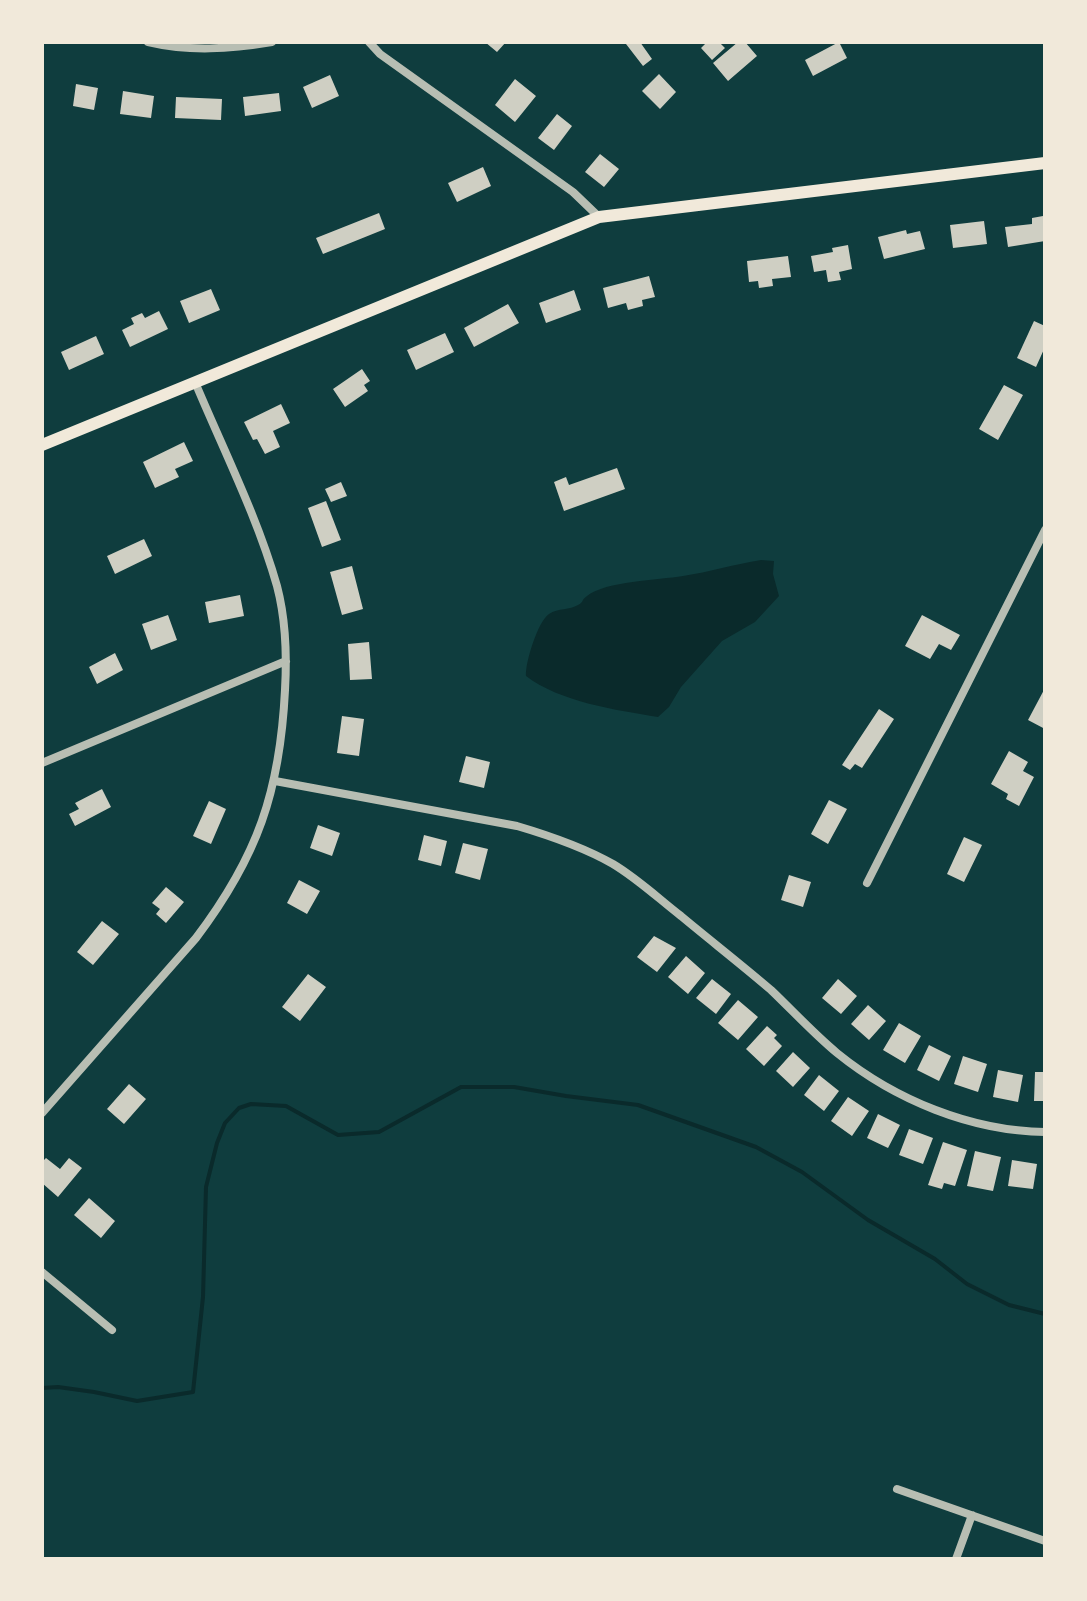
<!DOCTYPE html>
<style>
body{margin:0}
#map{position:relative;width:1087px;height:1601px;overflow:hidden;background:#0f3d3e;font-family:"Exo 2",sans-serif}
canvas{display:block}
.frame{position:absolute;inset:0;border:44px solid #f1e9da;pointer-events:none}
</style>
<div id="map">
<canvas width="1087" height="1601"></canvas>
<div class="frame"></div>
</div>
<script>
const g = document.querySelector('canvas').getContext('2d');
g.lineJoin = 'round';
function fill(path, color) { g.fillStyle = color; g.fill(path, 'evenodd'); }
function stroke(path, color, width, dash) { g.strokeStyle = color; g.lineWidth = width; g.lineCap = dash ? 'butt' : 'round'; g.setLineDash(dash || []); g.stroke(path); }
const water = new Path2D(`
 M761 560 774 561 773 574 779 596 755 622 722 641 681 687 669 707 658 717C616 710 560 702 526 676 525 663 538 621 549 614 558 608 570 610 578 605 585 601 580 601 587 596 606 581 658 580 683 576 709 572 735 564 761 560Z`);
const stream = new Path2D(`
 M42 1388 58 1387 94 1392 137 1401 193 1392 203 1297 206 1187 217 1143 225 1123 239 1108 251 1104 286 1106 338 1135 379 1132 461 1087H514L566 1096 638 1105 756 1147 802 1172 868 1220 935 1259 967 1284 1009 1305 1045 1314`);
const building = new Path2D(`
 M485 42H506L497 52Z
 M629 42H640L652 59 643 66 626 44Z
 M707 42H719L725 48 712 60 701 48Z
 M738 42H745L757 56 728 81 713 63Z
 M839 42 847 58 813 76 805 60Z
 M659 74 676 92 660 109 642 91Z
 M330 75 339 96 312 108 303 87Z
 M515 79 536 96 515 122 495 105Z
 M76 84 98 88 94 110 73 106Z
 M123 91 154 96 151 118 120 114Z
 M279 93 281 111 245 116 243 97Z
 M176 97 222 99 221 120 175 118Z
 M557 114 572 126 554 150 538 138Z
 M600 154 619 169 604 187 585 172Z
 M483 167 491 186 457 202 448 183Z
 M379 213 385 229 323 254 316 238Z
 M1043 216 1045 241 1008 247 1005 227 1032 224V218Z
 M984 221 987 244 953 248 950 225Z
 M906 230 907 234 920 231 925 249 884 259 878 237Z
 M848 245 852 269 839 272 841 280 828 282 826 270 814 272 811 256 833 252 832 248Z
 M788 256 791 277 772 279 773 286 759 288 758 281 749 282 747 261Z
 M649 276 655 297 642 300 643 306 628 310 626 303 608 308 603 288Z
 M211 289 220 310 189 323 180 301Z
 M574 290 581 310 546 323 539 303Z
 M508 304 519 323 474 347 464 328Z
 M159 311 168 329 130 347 122 330 134 324 131 318 142 313 145 318Z
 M1034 321 1045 326V347L1036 367 1017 358Z
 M445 333 454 352 416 370 407 350Z
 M96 336 104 354 69 370 61 352Z
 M362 369 370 381 364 385 368 391 345 407 333 389Z
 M1004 385 1023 395 998 440 979 429Z
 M281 404 290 423 273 431 280 447 265 454 257 439 253 440 244 422Z
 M184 442 193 461 175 469 179 477 155 488 143 462Z
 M617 468 625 489 564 511 554 482 566 477 569 485Z
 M341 482 347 496 331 502 325 489Z
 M326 501 341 540 322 547 308 508Z
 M144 539 152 556 115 574 107 556Z
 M352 566 363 609 342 615 330 572Z
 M240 595 244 616 209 623 205 602Z
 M168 615 177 640 151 650 142 624Z
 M922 615 960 635 951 650 939 644 930 659 905 646Z
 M369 642 372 679 350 680 348 644Z
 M115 653 123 670 97 684 89 667Z
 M1045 688V729L1028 720Z
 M879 709 894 719 862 768 855 764 850 770 842 765Z
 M342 716 364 719 359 756 337 753Z
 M1009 751 1028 762 1023 771 1034 777 1019 806 1006 799 1008 794 991 784Z
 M466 756 490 762 484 788 459 782Z
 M102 789 111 807 75 826 69 814 79 809 75 803Z
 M829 800 847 809 828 844 811 834Z
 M209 801 226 809 211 844 193 836Z
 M318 825 340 833 332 856 310 848Z
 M424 835 447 841 441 866 418 860Z
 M964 837 982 845 964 882 947 874Z
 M463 843 488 849 480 880 455 873Z
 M789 875 811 882 803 907 781 900Z
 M299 880 320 891 307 914 287 903Z
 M166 887 184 902 166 923 156 914 160 909 152 903Z
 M102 921 119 934 93 965 77 952Z
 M654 936 676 948 657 972 637 957Z
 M686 956 705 973 688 994 668 977Z
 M308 974 326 987 300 1021 282 1007Z
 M712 979 731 994 716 1014 696 998Z
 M838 979 857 996 841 1014 822 998Z
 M738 1000 758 1017 738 1040 718 1023Z
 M868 1005 886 1021 869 1040 851 1024Z
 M899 1023 921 1036 905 1063 883 1050Z
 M767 1026 777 1035 774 1038 782 1046 764 1066 746 1049Z
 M929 1045 951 1056 939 1081 917 1070Z
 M793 1052 810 1068 793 1087 776 1071Z
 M963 1056 987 1064 978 1092 954 1084Z
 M998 1070 1023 1075 1018 1102 993 1097Z
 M1035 1072H1045V1101H1034Z
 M819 1075 839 1091 824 1111 804 1095Z
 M129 1084 146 1099 124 1124 107 1109Z
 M848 1097 869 1111 852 1136 831 1121Z
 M878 1114 900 1125 888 1148 867 1138Z
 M909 1129 933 1138 923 1164 899 1155Z
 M943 1142 967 1150 955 1186 944 1183 942 1189 928 1185Z
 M975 1151 1001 1157 993 1191 967 1186Z
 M46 1158 60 1169 69 1158 82 1168 58 1197 42 1183V1162Z
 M1012 1160 1037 1164 1033 1189 1008 1186Z
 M89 1198 115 1221 101 1238 74 1215Z`);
const minor = new Path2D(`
 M148 42C190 52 230 49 272 42
 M369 42 380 54 573 192 599 217
 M42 763 286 661
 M275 781 517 826C551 836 583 847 613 864 638 879 659 899 681 916 711 941 742 965 771 990 793 1011 814 1034 837 1053 895 1100 971 1131 1045 1132
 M867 883 1045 530
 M42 1113 196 938C258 856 280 791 285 690 287 655 286 620 277 586 257 516 223 449 195 382
 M42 1272 112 1330
 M897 1489 1045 1541
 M956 1559 972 1515`);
const secondary = new Path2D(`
 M42 445 599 217 1045 163`);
fill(water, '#0a2a2b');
stroke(stream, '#0a2a2b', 4);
fill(building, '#cfcfc3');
stroke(minor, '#b8beb3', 8);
stroke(secondary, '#f1e9da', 12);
</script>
